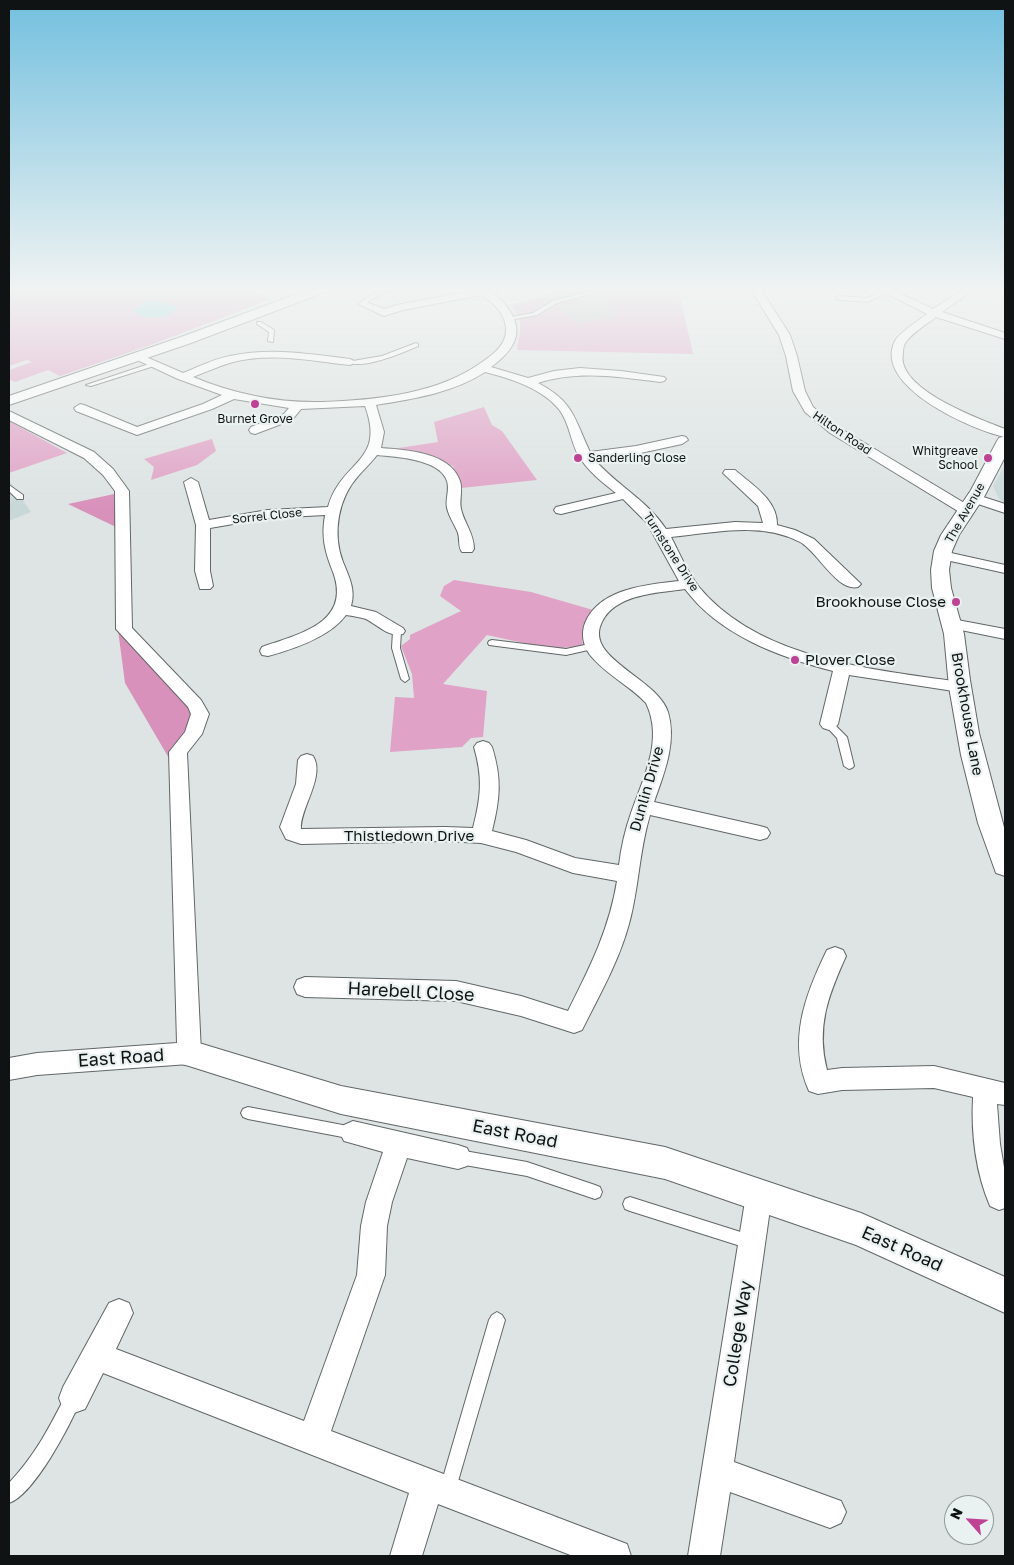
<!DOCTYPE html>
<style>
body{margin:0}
#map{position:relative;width:1014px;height:1565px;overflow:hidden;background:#dde4e3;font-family:"Golos Text",sans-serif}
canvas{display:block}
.frame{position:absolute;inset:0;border:10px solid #101313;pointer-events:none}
.north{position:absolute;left:944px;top:1495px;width:50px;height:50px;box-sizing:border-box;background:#eaf1f1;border:1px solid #939898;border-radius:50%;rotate:296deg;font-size:14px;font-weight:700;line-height:20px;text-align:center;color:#101313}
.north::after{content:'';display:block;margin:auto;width:18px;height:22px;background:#be4395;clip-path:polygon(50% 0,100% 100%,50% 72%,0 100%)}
</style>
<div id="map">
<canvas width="1014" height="1565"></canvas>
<div class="frame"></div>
<div class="north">N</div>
</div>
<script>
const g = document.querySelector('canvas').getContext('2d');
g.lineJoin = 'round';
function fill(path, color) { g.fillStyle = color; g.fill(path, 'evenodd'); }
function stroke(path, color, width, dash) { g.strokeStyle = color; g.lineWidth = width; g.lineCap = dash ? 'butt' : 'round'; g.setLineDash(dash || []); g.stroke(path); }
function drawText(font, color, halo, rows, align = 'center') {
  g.font = font + ' "Golos Text",sans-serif'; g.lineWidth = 4.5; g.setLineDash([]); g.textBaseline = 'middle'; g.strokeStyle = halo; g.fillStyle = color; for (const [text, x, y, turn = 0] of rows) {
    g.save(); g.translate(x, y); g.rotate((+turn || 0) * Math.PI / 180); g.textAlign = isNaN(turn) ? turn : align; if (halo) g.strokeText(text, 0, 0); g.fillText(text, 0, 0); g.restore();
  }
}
const built = new Path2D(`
 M1005 465V503L999 499 993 486Z
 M9 480 31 512 9 521Z`);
const green = new Path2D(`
 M9 288H244L271 299 148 346 60 376 48 370 15 382 9 379V370L32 362 27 360 9 366Z
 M573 288H678L693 354 517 350C520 327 525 326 511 305Z
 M484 407 492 425 502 431 537 480 461 488 453 466 432 456 392 449 438 442 434 422Z
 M9 421 67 453 9 473Z
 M212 439 216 451 197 465 151 480 154 467 144 459Z
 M454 580 531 592 593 610C583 623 580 630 583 646L551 649 487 635 443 684 487 691 483 737 471 738 462 747 390 752 395 697 414 698 412 674 401 646 410 639V635L461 611 440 596 444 586Z`);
const forest = new Path2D(`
 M114 494 116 527 68 504Z
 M118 630 189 707 192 722 170 760 125 683Z`);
const water = new Path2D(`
 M156 300 176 306 177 309C166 319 144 321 133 310L147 301Z`);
const building = new Path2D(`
 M600 300 616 314 613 315 615 317 577 323 556 306Z`);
const service = new Path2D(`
 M387 288 392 289 370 300 365 305 360 304 366 298Z
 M604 288H613L557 303 537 315 509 320 506 318 533 313 553 301Z
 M886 289 888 292 868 302 839 300 836 298 839 296 867 298Z
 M257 322H261L274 330 273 342 268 341 269 332 257 324Z
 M416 343 418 344V346C402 353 363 370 347 362L382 356Z
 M155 362 158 364 157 365 91 386 86 385Z
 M9 485 23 495V499H17L9 491Z
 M397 628 401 631 400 648 409 679 405 682 401 679 392 648 393 631Z
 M492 640 566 649 594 643 598 646 597 648 566 655 489 645 488 643 489 641Z
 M829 721 832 722 847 737 854 766 852 768 849 769 844 766 837 738 824 724Z
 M248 1107 353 1127 358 1128 360 1133 358 1138 353 1139 248 1119 243 1117 241 1113 243 1109Z
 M459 1150 527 1162 595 1185 600 1187 602 1192 600 1197 595 1199 527 1176 459 1164 454 1162 452 1157 454 1152Z
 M630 1197 750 1235 755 1237 757 1242 755 1247 750 1249 630 1211 625 1209 623 1204 625 1199Z
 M497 1312 502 1315 505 1320 456 1488 454 1494 448 1496 442 1494 440 1488 489 1320 492 1315Z
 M73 1391 79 1393 81 1399C71 1424 34 1495 9 1503V1483C36 1454 49 1428 67 1393Z`);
const minor = new Path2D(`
 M469 288C473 288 478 287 481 288 499 292 520 317 516 336 513 349 502 359 491 367L528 378 554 371 580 368 621 371 664 377 666 379 664 381 660 382C619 377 578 370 538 383 574 402 574 418 590 452L636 446 682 436 686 437 688 440 682 444 636 454 594 459C617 486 645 498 666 529L735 522 763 523 758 506 723 473 725 470H735C751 484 778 500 777 525L795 530 814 539 861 584 858 587C837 592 818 552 800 542 761 521 712 533 671 537 680 554 687 572 699 587 760 660 872 669 960 682L966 683 968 687 966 691 960 692 849 675 838 724 835 728 829 730 823 728 820 724 833 671C779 657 719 635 685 589 657 593 613 594 601 624 586 659 657 678 668 712 677 742 664 774 654 802L760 826 767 828 770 833 767 838 760 840 650 815C639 851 639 888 629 924 619 961 599 996 582 1030L574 1033 521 1016 456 1001 305 997 297 994 294 987 297 980 305 977 456 981 521 996 568 1011C590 967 609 930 617 881L573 873 516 852 481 843 445 841 301 844 286 839 280 827 296 784 298 760 301 756 307 754 313 756C326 776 299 810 301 829L445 827 473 828C481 797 483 778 474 747L477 743 483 741 489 743 492 747C502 779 500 799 492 831L526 840 575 858 619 865C621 848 625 830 631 813 643 778 664 740 646 703 629 685 605 674 590 655 583 645 581 634 585 623 600 588 646 585 679 581L647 523 623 499 561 514 556 513 554 510 556 507 616 493C603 483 589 472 580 458 570 443 570 420 556 406 538 387 509 378 485 372 453 393 412 399 376 405L384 432 381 448C407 450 450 452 460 481 463 490 459 500 461 509 464 523 474 533 474 549L472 552H462C458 547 460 540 458 533 455 525 449 517 447 508 445 499 450 490 447 481 440 459 397 457 377 455 372 462 365 468 359 475 338 498 332 533 343 562 349 577 356 590 351 606L376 612 403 628 405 631 403 634C389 638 378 625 366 619 360 617 353 616 346 615 330 637 294 649 268 656L262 655 260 651 262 647C299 634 352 623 333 572 325 552 321 537 325 515L268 518 210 528V571L213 586 210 589H200L195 571 196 525 184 482 191 478 198 482 209 520 268 510 328 507C342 459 386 463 365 406L301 409 292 420 255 434 251 433 249 430 251 427 284 414 289 408 234 399 212 409 137 435 76 411 74 408 80 404 84 405 137 427 203 404 222 395 178 379 135 359 134 357 135 355 139 354 183 373C198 367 214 359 230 356 270 347 310 354 350 359L356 362 350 365C312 361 271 352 233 362 219 366 206 372 193 377 234 394 277 403 322 402 377 400 440 394 485 360 495 353 506 344 506 330 506 314 494 303 481 295L403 310 384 316 358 304 363 301 384 309 401 304 472 291Z
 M750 288H760L790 335 797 356 805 391 813 407 838 427 971 507 973 510 971 513H961L830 433 805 412 793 391 786 356 779 335Z
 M876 288H889L933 309 965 288H976L942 312 1005 333V339L936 317C927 324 913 332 906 342 904 344 903 349 903 353 895 389 980 419 1005 429V437C972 430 872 386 895 341 899 333 919 320 927 314Z
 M9 411 94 452 113 469 129 491 132 628 201 700 209 714 202 734 187 753 201 1053 197 1061 189 1064 37 1075 9 1080V1058L37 1053 177 1043 169 752 185 732 191 714 188 707 116 629 115 491 103 475 84 458 9 420Z
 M974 494 1005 504V513L969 501 967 498 969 495Z
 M942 551 1005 565V573L937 558 935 555 937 552Z
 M952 619 1005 629V639L946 627 944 624 946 621Z
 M835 947 843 950 846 956C828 996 816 1027 827 1070L842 1068 934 1066 1005 1083V1105L997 1104 1000 1144 1005 1173V1208L999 1210 990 1206C976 1173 971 1134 973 1097L934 1088 842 1090 818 1094 809 1091C787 1042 805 995 827 950Z
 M353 1121 458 1145 467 1148 471 1157 467 1166 458 1169 407 1158 392 1202 387 1226 385 1275 331 1431 627 1544 631 1556H573L438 1504 422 1556H390L409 1493 103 1373 85 1409 74 1413 63 1409 59 1398 63 1387 109 1303 119 1299 129 1303 133 1313 116 1349 304 1421 357 1275 361 1226 366 1202 383 1152 344 1141 340 1133 344 1125Z
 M759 1182 768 1186 772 1195 734 1462 841 1501 846 1512 841 1523 830 1528 730 1492 720 1556H688L746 1195 750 1186Z`);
const tertiary = new Path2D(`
 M313 288H330L328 291 191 343 9 405V396L181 337Z
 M1005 436V457L984 497 959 535 952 551 949 570 951 588 964 634 970 680 979 733 1005 831V876L996 873 978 823 961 755 949 687 944 634 932 588 931 570 934 551 941 535 971 490 997 441 999 438Z
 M189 1040 341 1086 665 1147 861 1213 1005 1277V1313L856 1245 665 1179 341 1114 189 1066 178 1063 174 1053 178 1043Z`);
const markers = [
 [255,404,5,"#be4395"],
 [578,458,5,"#be4395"],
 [988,458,5,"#be4395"],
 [956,602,5,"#be4395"],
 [795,660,5,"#be4395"]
];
const farPoinames = [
 ["Burnet Grove",255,419],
 ["Whitgreave",978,451,"right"],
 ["School",978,465,"right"],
 ["Sanderling Close",588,458,"left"]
];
const farStreetnames = [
 ["Hilton Road",842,433,34],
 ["The Avenue",965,513,-60],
 ["Sorrel Close",267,516,-6],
 ["Turnstone Drive",671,552,57]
];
const poiNames = [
 ["Brookhouse Close",946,602],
 ["Plover Close",805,660,"left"]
];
const streetNames = [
 ["Brookhouse Lane",967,714,80],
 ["Dunlin Drive",647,789,-74],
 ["Thistledown Drive",409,836]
];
const nearStreetnames = [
 ["Harebell Close",411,992,3],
 ["East Road",121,1058,-4],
 ["East Road",515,1134,11],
 ["East Road",902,1249,24],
 ["College Way",738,1334,-81]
];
fill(built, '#c8d8d8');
fill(green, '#e0a2c6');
fill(forest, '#d891bb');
fill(water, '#64d2d1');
fill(building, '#b7bebd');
stroke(service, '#616767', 2);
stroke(minor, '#616767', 2);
stroke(tertiary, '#616767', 2);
fill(service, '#fff');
fill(minor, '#fff');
fill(tertiary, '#fff');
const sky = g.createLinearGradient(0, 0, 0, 507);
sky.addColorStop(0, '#73c0df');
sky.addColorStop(0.57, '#f0f3f2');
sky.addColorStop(1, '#f0f3f200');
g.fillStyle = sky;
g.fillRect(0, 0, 1014, 507);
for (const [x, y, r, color] of markers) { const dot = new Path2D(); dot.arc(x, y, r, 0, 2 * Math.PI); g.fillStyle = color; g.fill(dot); stroke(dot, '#eaf1f1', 2); }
drawText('12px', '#101313', '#eaf1f1', farPoinames);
drawText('12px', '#101313', '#eaf1f1', farStreetnames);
drawText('15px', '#101313', '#eaf1f1', poiNames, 'right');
drawText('15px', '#101313', '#eaf1f1', streetNames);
drawText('18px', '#101313', '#eaf1f1', nearStreetnames);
</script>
